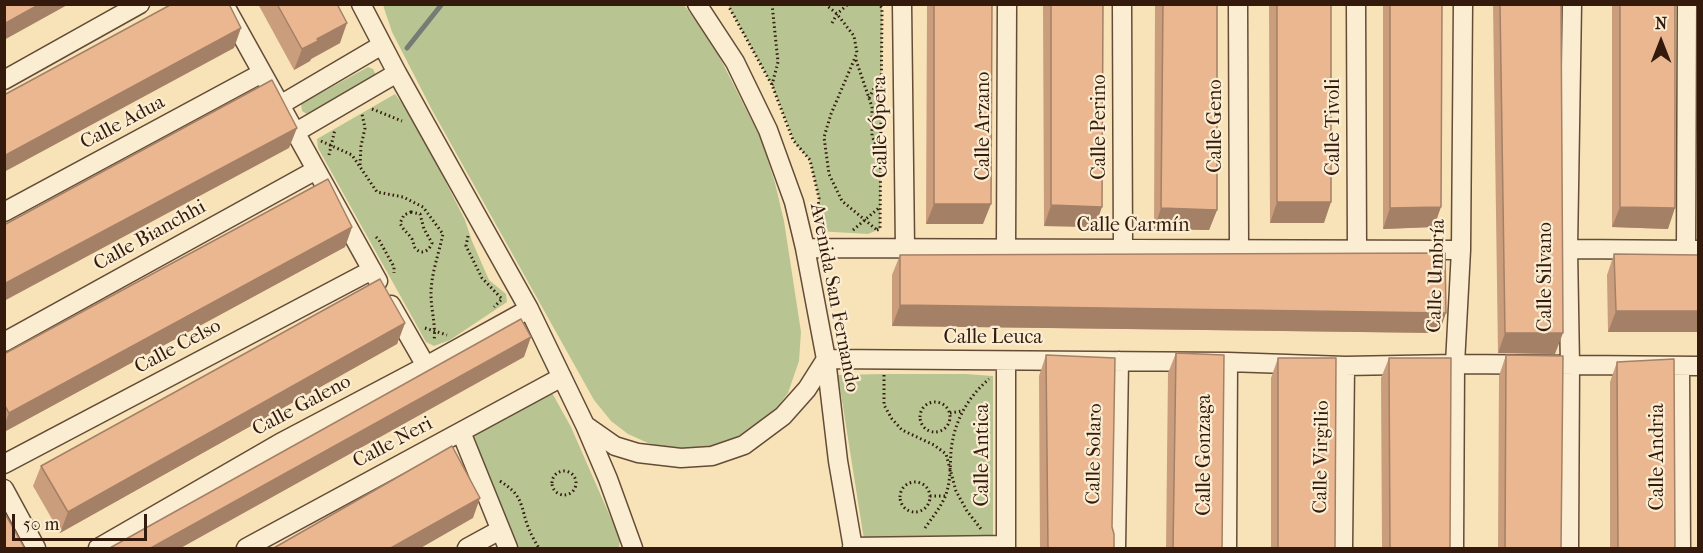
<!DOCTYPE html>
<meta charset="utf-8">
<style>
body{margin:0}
#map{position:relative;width:1703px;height:553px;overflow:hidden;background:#f8e3b9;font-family:"IM FELL French Canon",serif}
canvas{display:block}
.frame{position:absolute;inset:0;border:6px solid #331a0c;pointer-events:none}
.north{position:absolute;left:1631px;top:12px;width:60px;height:60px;-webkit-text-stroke:4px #faedd2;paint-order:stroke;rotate:0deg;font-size:16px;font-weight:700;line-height:24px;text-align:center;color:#331a0c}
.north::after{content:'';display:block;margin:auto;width:21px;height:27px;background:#331a0c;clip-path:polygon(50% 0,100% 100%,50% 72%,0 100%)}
.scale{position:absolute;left:12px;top:514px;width:135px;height:27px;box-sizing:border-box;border:3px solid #331a0c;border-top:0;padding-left:8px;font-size:18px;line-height:21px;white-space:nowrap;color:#331a0c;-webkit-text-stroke:4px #faedd2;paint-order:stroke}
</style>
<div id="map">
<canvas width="1703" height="553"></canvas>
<div class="frame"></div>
<div class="north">N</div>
<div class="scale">50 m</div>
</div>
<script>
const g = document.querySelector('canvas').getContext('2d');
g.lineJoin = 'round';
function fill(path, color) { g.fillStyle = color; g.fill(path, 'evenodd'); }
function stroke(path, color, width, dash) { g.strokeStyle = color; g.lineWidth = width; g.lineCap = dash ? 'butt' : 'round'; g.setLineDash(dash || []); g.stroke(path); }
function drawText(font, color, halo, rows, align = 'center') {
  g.font = font + ' "IM FELL French Canon",serif'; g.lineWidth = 4.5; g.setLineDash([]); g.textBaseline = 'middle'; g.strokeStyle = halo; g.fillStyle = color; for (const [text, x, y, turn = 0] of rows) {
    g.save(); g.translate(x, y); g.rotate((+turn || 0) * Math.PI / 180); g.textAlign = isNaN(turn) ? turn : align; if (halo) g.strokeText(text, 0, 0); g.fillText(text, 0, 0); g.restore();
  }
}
const green = new Path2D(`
 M730 4 882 5 880 229 868 234 816 231 819 198 810 160 795 143 772 85 729 7Z
 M383 5H684L713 44 761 139 775 183 784 221 801 332 799 361 788 393 772 414 748 433 724 444 706 450 671 449 648 443 628 434 611 421 594 400 432 110 392 32Z
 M368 67 373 69 377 77 313 115 307 114 302 111 301 104Z
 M395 94 415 121 465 220 472 241 489 280 506 294 507 302 450 340 434 346 426 342 318 148 317 139Z
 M883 374H966L993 376V537L864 540 838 375Z
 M551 391 571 427 620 539 619 548H517L471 438Z`);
const stream = new Path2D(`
 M407 48 442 4`);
const path = new Path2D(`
 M730 4 729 7 772 85 793 140 810 160 819 198 817 217
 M772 4 778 62 772 85
 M825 4 837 14 854 36 857 53 831 114 824 137 829 174 842 201 877 230
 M832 23 837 14 848 4
 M856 60 872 107V136L880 154
 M869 98 881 74
 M372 109 402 121
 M321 141 352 155 377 192 403 197 423 207 443 234C439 253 431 274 431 294 431 310 436 325 434 341
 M329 155 335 129
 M360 165 361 146 365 128 362 114
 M411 212 420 214 424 229 432 243C430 249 423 256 416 249 413 246 414 243 412 239 408 233 403 230 400 223L404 215Z
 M853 230 880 207
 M877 230 880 229 882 8 879 4
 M468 236 466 246 482 278 502 299 494 307
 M376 237 379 240 394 267V273
 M425 328 447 335
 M884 375V405L892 419 902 430 934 445 946 454 956 491 967 511 981 529
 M920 417a15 15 0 1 1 30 0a15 15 0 1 1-30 0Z
 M950 413 962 411
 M552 483a12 12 0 1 1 24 0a12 12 0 1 1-24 0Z
 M500 481C520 494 520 500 526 521 529 531 534 540 539 548
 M900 497a15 15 0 1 1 30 0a15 15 0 1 1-30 0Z
 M930 496H945
 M925 528C932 518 940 508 945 497 951 482 950 466 951 451 954 422 967 398 989 379`);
const minor = new Path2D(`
 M224 4 378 281
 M361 4 397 73 529 309 585 425 608 479 633 548
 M697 4 735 62 768 130 794 202 805 248 826 359 838 461 853 548
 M902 4 905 248
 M1122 4 1123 249
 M1238 4 1239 248
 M1356 4 1357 249
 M4 80 140 4
 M280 105 382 45
 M296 132 397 73
 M4 212 262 73
 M805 248 1461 250
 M1006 248 1007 4
 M1568 249 1698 250
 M1686 250 1687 4
 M391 305 426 366
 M4 342 316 170
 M1006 361V548
 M1680 366 1681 548
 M585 425 615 446 638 453 681 458 712 456 744 445 783 416 807 389 826 359 1228 362 1345 366 1455 364 1698 366
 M461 432 508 548
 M4 464 372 270
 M4 489 36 548
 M852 547 1006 545
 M98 548 280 443 426 366 529 309
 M246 548 562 377
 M467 548 500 530
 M1116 548 1119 361
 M1227 548 1228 362
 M1343 548 1345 366
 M1454 548 1455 364 1461 250 1463 4
 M1569 548 1570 365 1568 249 1572 4`);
const wall = new Path2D(`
 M258 4H337L340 43 311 59 310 61 294 70Z
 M927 4H992L983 224H926Z
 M1043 4H1103L1095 227 1044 226Z
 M1155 4H1217V210L1209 230 1154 229Z
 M1269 4H1331L1324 223H1270Z
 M1383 4H1442L1434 227 1383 229Z
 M1493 4H1561L1555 354 1498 353Z
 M1612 4H1675L1668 229 1612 227Z
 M352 227 345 247 4 432V354Z
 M1614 254 1698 332H1608L1607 275Z
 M900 255 1439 333 892 326V275Z
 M405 323 397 344 60 533 33 486 41 466Z
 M1176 353 1222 549H1166L1168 373Z
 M1046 355 1112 527 1114 549H1040L1039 376Z
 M1506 355 1561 549H1498L1499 376Z
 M1278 358 1335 549H1271V378Z
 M1389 358 1450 549H1382L1381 378Z
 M1617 362 1675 549H1610V382Z`);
const shadedWall = new Path2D(`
 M40 4H69L4 40V24Z
 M347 23 340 43 311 59 310 61 294 70 302 49 317 39Z
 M241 28 234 48 4 172V156Z
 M297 128 289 148 4 301V284Z
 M1277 202H1331L1324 223H1270Z
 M934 204H991L983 224H926Z
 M1051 205 1102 207 1095 227 1044 226Z
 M1441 207 1434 227 1383 229 1390 208Z
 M1620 207 1675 208 1668 229 1612 227Z
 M1161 208 1217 210 1209 230 1154 229Z
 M352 227 345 247 4 432V426L9 413Z
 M900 305 1446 313 1439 333 892 326Z
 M1616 311H1698V332H1608Z
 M405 323 397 344 60 533 68 512Z
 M1505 333H1563L1555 354 1498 353Z
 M531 337 524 357 179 549H149Z
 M480 498 473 518 419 549H389Z`);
const building = new Path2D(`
 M4 4H40L4 24Z
 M172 4H229L241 28 4 156V95Z
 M277 4H337L347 23 317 39 318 41 302 49Z
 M934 4H992L991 204H934Z
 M1051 4H1103L1102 207 1051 205Z
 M1163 4H1217V210L1161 208Z
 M1277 4H1331V202H1277Z
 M1390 4H1442L1441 207 1390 208Z
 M1500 4H1561L1563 333H1505Z
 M1620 4H1675V208L1620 207Z
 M272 80 297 128 4 284V225Z
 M328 179 352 227 9 413 4 404V354Z
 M1445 253 1446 313 900 305V255Z
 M1614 254 1698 255V311H1616Z
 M380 279 405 323 68 512 41 466Z
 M521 319 531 337 149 549H108Z
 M1176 353 1224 355 1222 549H1173Z
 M1046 355 1115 358 1112 527 1114 534V549H1048Z
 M1506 355 1563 356 1561 549H1505Z
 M1278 358H1336L1335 549H1278Z
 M1389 358H1451L1450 549H1390Z
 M1674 359 1675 549H1618L1617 362Z
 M452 446 480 498 389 549H272Z
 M4 512 25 549H4Z`);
const streetNames = [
 ["Calle Adua",123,123,-28],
 ["Calle Arzano",984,126,-90],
 ["Calle Geno",1216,126,-90],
 ["Calle Ópera",881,127,-91],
 ["Calle Perino",1100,127,-90],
 ["Calle Tivoli",1334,127,-90],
 ["Calle Carmín",1133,226],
 ["Calle Bianchhi",150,236,-29],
 ["Calle Umbría",1437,276,-88],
 ["Calle Silvano",1546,277,-90],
 ["Avenida San Fernando",834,298,79],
 ["Calle Leuca",993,338],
 ["Calle Celso",178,347,-28],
 ["Calle Galeno",302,406,-28],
 ["Calle Neri",393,443,-28],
 ["Calle Solaro",1095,454,-89],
 ["Calle Antica",983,455,-90],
 ["Calle Gonzaga",1205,455,-90],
 ["Calle Virgilio",1322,457,-89],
 ["Calle Andria",1658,457,-90]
];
fill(green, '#b8c593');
stroke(stream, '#777b75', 5);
stroke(minor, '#644c37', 21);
stroke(path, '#331a0c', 3, [1.5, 3]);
stroke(minor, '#faedd2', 18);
fill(wall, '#ca9d7d');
fill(shadedWall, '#a48066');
fill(building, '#ebb791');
stroke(building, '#a48066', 1.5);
drawText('20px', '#331a0c', '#faedd2', streetNames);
</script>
